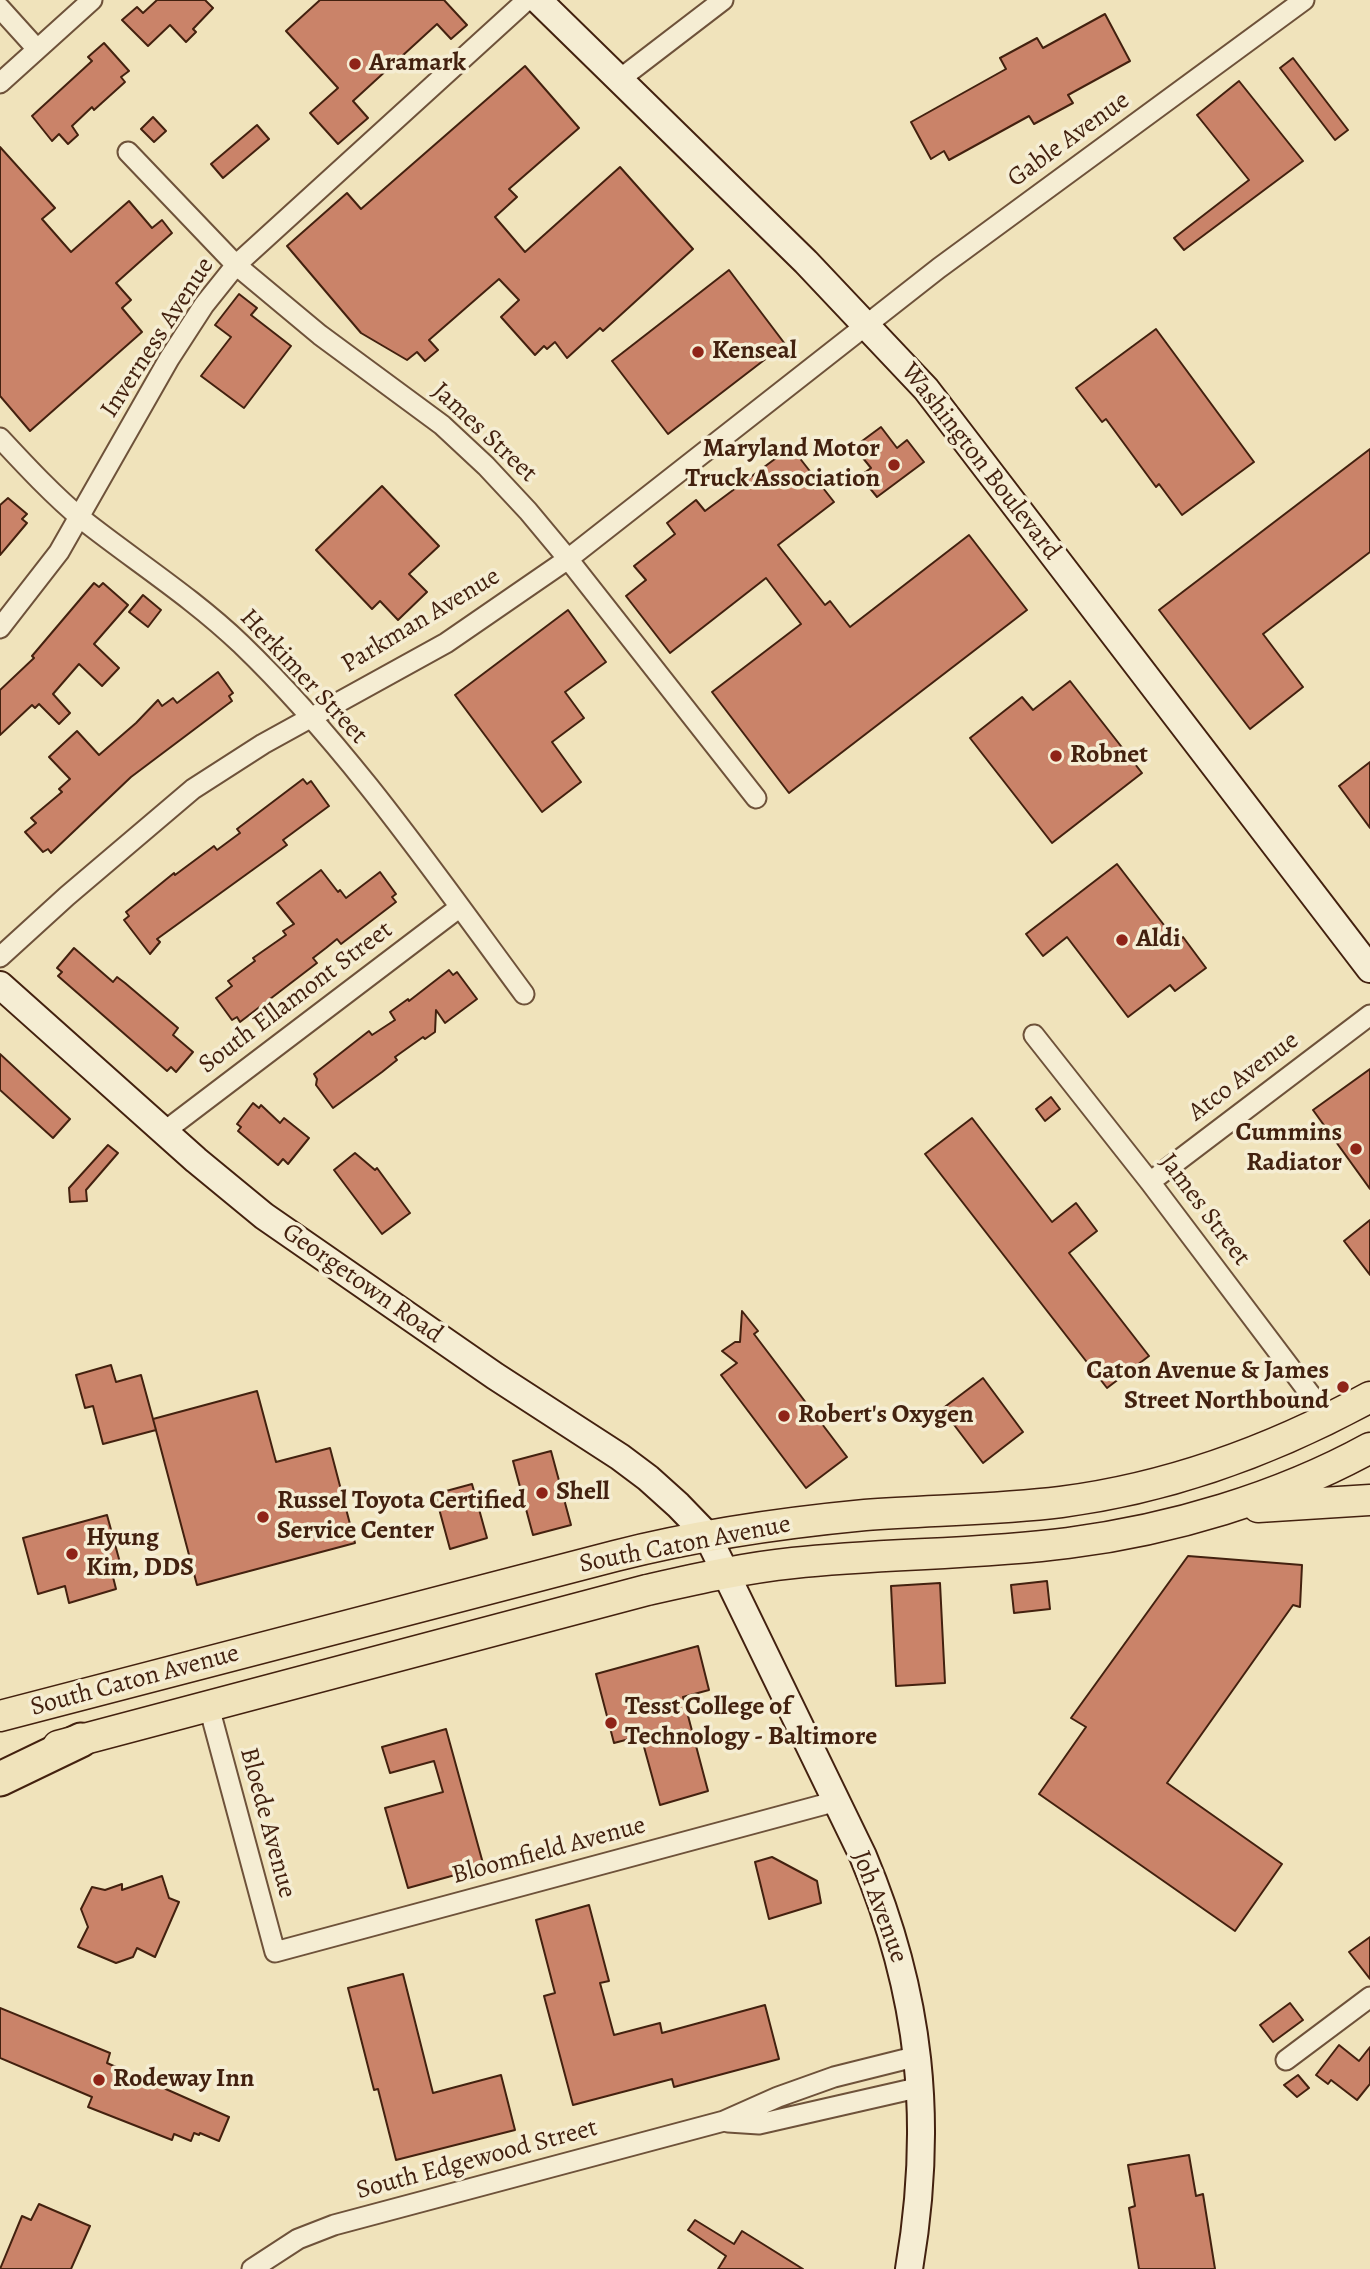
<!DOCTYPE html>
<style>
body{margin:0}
canvas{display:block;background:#f0e3bb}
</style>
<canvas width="1370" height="2269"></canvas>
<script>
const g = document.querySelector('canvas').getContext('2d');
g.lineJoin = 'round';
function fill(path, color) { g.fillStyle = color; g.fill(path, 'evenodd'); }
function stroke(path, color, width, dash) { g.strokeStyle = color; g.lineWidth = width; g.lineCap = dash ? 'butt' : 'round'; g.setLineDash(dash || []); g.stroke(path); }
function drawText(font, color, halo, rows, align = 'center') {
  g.font = font + ' Alegreya,serif'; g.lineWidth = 7; g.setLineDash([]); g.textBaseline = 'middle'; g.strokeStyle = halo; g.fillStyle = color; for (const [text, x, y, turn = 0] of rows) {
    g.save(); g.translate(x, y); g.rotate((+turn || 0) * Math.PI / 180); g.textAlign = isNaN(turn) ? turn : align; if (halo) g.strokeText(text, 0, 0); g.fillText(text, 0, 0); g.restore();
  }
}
const building = new Path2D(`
 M157 0H205L213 8 193 29 196 32 186 42 170 25 148 46 122 20 137 7 143 13Z
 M320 0H444L467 25 451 39 437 24 353 101 368 118 338 144 310 113 338 88 286 31Z
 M1105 14 1130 61 1068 95 1073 103 1034 124 1029 116 949 160 944 151 931 159 911 122 1006 69 1000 58 1037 38 1043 48Z
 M104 43 129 71 121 77 125 82 94 110 92 107 72 126 78 135 68 144 59 134 52 141 32 116 92 61 88 57Z
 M1293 58 1348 130 1335 140 1280 68Z
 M525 66 579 128 509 189 517 197 495 217 525 252 620 167 693 249 603 331 600 328 567 358 555 342 547 349 544 346 535 355 501 317 519 300 499 279 429 340 438 350 425 361 417 352 407 360 361 333 287 246 347 193 361 209Z
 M1239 81 1303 161 1184 250 1174 238 1249 180 1197 115Z
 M153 117 166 131 154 142 141 129Z
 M257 125 269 139 223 178 211 164Z
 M0 147 55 208 42 219 71 252 129 201 152 228 162 220 172 233 116 283 131 300 122 308 142 332 30 431 0 396Z
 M729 270 785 344 668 434 612 361Z
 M239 294 257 308 251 315 291 346 244 408 201 376 231 337 215 325Z
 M1156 329 1254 462 1182 515 1159 484 1156 487 1106 419 1102 422 1076 388Z
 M881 427 897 448 907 440 924 462 877 497 860 476 871 468 854 447Z
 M791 447 834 502 778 545 825 605 830 601 850 627 969 535 1027 610 789 793 712 692 801 624 766 578 670 653 626 596 646 580 634 566 675 534 667 523 696 500 705 511Z
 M1370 449V552L1263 634 1303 687 1250 729 1159 610Z
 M382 486 439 546 409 574 427 592 398 620 380 601 372 609 316 550Z
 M8 498 27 514 22 519 27 523 0 555V505Z
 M94 583 99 587 103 583 128 605 94 644 119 668 102 686 79 664 53 694 70 713 59 724 39 704 35 708 32 705 0 735V690L34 658 32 656Z
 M143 595 161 610 148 627 129 612Z
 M568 610 606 662 565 692 584 718 552 742 581 782 542 812 455 695Z
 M218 672 233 693 229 696 232 701 131 777 51 853 48 849 43 852 25 832 36 823 31 818 62 792 59 789 70 779 49 757 77 731 99 755 136 723 158 700 162 706 173 698 177 703Z
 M1070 681 1142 773 1052 843 970 738 1022 697 1033 710Z
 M1370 762V828L1339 786Z
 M303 779 307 784 311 781 329 806 283 840 287 845 157 939 160 942 150 954 124 920 129 916 126 912 174 873 175 875 214 846 217 850 240 833 237 829Z
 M1117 864 1177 942 1183 937 1206 968 1175 991 1170 985 1128 1017 1067 937 1043 956 1026 934Z
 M321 870 338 892 340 890 346 898 380 872 396 894 392 897 396 902 341 944 337 939 326 948 313 958 317 963 240 1022 237 1017 232 1020 216 998 232 986 228 981 255 961 253 958 286 935 283 931 294 924 277 903Z
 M74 948 113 982 117 977 125 983 178 1028 173 1035 193 1052 176 1072 171 1067 167 1071 58 976 62 972 57 968Z
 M449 970 453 975 457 972 477 999 445 1023 436 1010 435 1032 425 1039 423 1037 395 1057 397 1060 382 1072 333 1108 316 1085 317 1079 314 1074 369 1031 372 1035 395 1020 390 1012 408 999 409 1001Z
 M0 1054 70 1119 53 1138 0 1090Z
 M1370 1069V1189L1313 1110Z
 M1051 1097 1060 1109 1045 1121 1036 1109Z
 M253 1103 259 1108 261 1105 280 1123 284 1118 309 1138 288 1164 283 1159 278 1165 238 1131 241 1127 237 1124Z
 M972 1118 1052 1222 1076 1203 1097 1231 1069 1253 1149 1356 1107 1388 925 1154Z
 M108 1145 118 1153 86 1190 87 1201 70 1202 69 1188Z
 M355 1153 375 1170 377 1168 410 1213 382 1234 334 1170Z
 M1370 1220V1275L1344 1241Z
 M742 1311 758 1331 754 1334 847 1457 806 1488 721 1375 737 1363 722 1351 735 1342H740Z
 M111 1365 116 1382 141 1375 156 1430 103 1444 93 1406 85 1408 76 1375Z
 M983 1378 1023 1432 983 1463 942 1409Z
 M257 1391 276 1462 330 1448 355 1543 197 1585 153 1419Z
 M551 1451 571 1525 533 1535 513 1461Z
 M472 1484 487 1538 450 1549 435 1494Z
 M107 1515 122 1570 112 1573 116 1589 69 1603 65 1586 38 1594 23 1538Z
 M1188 1556 1302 1565 1300 1607 1293 1605 1167 1783 1282 1864 1235 1931 1039 1794 1086 1727 1071 1718Z
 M1047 1581 1050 1609 1014 1613 1011 1585Z
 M940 1583 945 1683 896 1686 891 1586Z
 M698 1646 709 1690 683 1697 708 1791 660 1805 641 1736 614 1743 596 1674Z
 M446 1729 484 1867 408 1888 385 1808 443 1792 434 1761 390 1773 382 1747Z
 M772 1857 817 1881 821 1903 769 1919 755 1862Z
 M162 1876 169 1898 179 1902 155 1957 137 1948 133 1957 116 1963 78 1947 88 1927 81 1909 92 1887 105 1890 122 1884V1890Z
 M589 1905 609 1981 600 1983 614 2035 660 2023 662 2033 765 2005 779 2059 674 2087 672 2079 573 2105 544 1996 555 1993 536 1920Z
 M1370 1937V1979L1349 1952Z
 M403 1974 433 2093 501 2075 515 2130 396 2160 378 2089 374 2090 348 1988Z
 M1290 2003 1303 2020 1273 2042 1260 2025Z
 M0 2008 110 2053 107 2063 229 2117 219 2141 200 2133 199 2135 194 2133 191 2141 174 2134 172 2140 88 2107 92 2097 0 2058Z
 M1339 2045 1359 2061 1370 2047V2084L1357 2100 1331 2080 1328 2084 1316 2075Z
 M1298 2075 1309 2088 1297 2097 1284 2085Z
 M1189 2155 1196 2196 1203 2194 1215 2269H1139L1129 2208 1135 2206 1128 2165Z
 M39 2204 90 2226 71 2269H0L22 2216 31 2220Z
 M695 2220 734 2244 742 2231 803 2269H718L726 2256 688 2230Z`);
const street = new Path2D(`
 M0 8 37 49
 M620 79 723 0
 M0 83 92 0
 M128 152 236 265 320 335 442 425 486 466 528 511 568 559 756 798
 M0 438C26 466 54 496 83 520 135 561 193 598 241 644 348 747 436 875 524 994
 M0 628 59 552 169 359 204 305 236 265 527 0
 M0 957 67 896 193 789 263 744 446 643 568 559 939 268 1304 0
 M1034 1035 1150 1182 1329 1419
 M165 1131 460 907
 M1150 1182 1370 1015
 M209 1707 275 1952 837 1801
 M1286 2060 1370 1997
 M728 2122 759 2124 921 2087
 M252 2269 298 2239 334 2225 724 2121 778 2097 834 2077 918 2056`);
const secondary = new Path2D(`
 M538 0 806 262 926 389 1370 969
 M0 985 196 1160 264 1216 495 1376 620 1457 648 1478 678 1505 707 1535 863 1856C921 1994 934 2122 909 2269`);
const primary = new Path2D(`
 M1258 1507 1370 1500
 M0 1716 615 1556C697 1535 781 1523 865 1515 930 1510 996 1510 1061 1502 1169 1488 1275 1449 1370 1397
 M58 1746 647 1590C696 1579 744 1568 793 1563 884 1553 977 1555 1068 1543 1170 1530 1279 1498 1370 1448`);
const highway = new Path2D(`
 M0 1779 81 1740`);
const markers = [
 [355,64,7,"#8f2418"],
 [698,352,7,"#8f2418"],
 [894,465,7,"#8f2418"],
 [1056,756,7,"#8f2418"],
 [1122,940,7,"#8f2418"],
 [1356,1149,7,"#8f2418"],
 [1343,1387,7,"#8f2418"],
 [784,1416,7,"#8f2418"],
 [542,1493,7,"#8f2418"],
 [263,1517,7,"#8f2418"],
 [72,1554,7,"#8f2418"],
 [611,1723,7,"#8f2418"],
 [99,2080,7,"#8f2418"]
];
const poiNames = [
 ["Aramark",369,64],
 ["Kenseal",712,352],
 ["Maryland Motor",880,450,"right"],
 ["Truck Association",880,480,"right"],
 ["Robnet",1070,756],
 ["Aldi",1136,940],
 ["Cummins",1342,1134,"right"],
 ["Radiator",1342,1164,"right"],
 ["Caton Avenue & James",1329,1372,"right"],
 ["Street Northbound",1329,1402,"right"],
 ["Robert's Oxygen",798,1416],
 ["Shell",556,1493],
 ["Russel Toyota Certified",277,1502],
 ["Service Center",277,1532],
 ["Hyung",86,1539],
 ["Kim, DDS",86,1569],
 ["Tesst College of",625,1708],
 ["Technology - Baltimore",625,1738],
 ["Rodeway Inn",113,2080]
];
const streetNames = [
 ["Gable Avenue",1069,140,-36],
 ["Inverness Avenue",158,338,-57],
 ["James Street",484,433,43],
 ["Washington Boulevard",980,462,52],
 ["Parkman Avenue",421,621,-31],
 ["Herkimer Street",303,677,47],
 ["South Ellamont Street",296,998,-37],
 ["Atco Avenue",1244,1077,-37],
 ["James Street",1204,1210,53],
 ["Georgetown Road",362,1284,35],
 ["South Caton Avenue",685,1545,-11],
 ["South Caton Avenue",135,1681,-15],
 ["Bloede Avenue",267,1823,75],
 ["Bloomfield Avenue",549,1851,-15],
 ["Joh Avenue",879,1907,70],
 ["South Edgewood Street",477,2160,-15]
];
fill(building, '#ca8369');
stroke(building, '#43210f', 2);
stroke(street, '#6e523a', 23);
stroke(secondary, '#43210f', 30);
stroke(primary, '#43210f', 33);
stroke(highway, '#43210f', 37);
stroke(street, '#f5edd3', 19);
stroke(secondary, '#f5edd3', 26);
stroke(primary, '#f0e3bb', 30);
stroke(highway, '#f0e3bb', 33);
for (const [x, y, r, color] of markers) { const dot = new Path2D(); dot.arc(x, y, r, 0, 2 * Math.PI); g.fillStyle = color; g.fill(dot); stroke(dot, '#f5edd3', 2.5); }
drawText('bold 26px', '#43210f', '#f5edd3', poiNames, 'left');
drawText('26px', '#43210f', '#f5edd3', streetNames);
</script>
